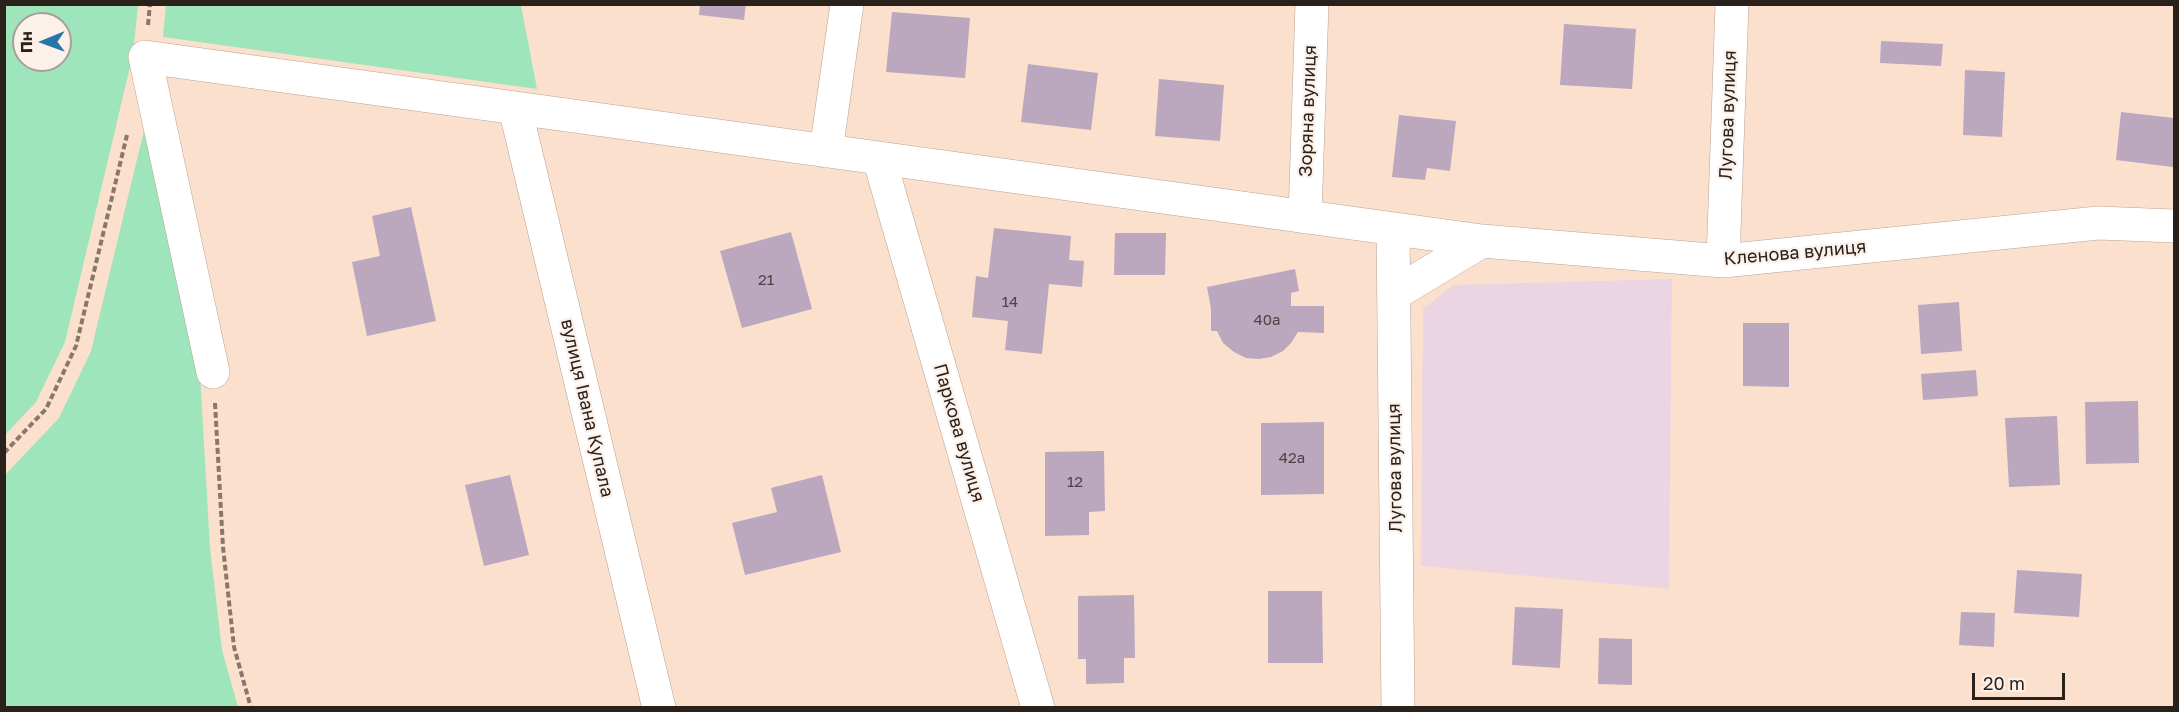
<!DOCTYPE html>
<meta charset="utf-8">
<style>
body{margin:0}
#map{position:relative;width:2179px;height:712px;overflow:hidden;background:#fce0ce;font-family:"Golos Text",sans-serif}
canvas{display:block}
.frame{position:absolute;inset:0;border:6px solid #2b211b;pointer-events:none}
.north{position:absolute;left:12px;top:12px;width:60px;height:60px;box-sizing:border-box;background:#fcf1ea;border:2px solid #a89e97;border-radius:50%;rotate:269deg;font-size:16px;font-weight:700;line-height:24px;text-align:center;color:#2b211b}
.north::after{content:'';display:block;margin:auto;width:21px;height:27px;background:#2975a7;clip-path:polygon(50% 0,100% 100%,50% 72%,0 100%)}
.scale{position:absolute;left:1972px;top:673px;width:93px;height:27px;box-sizing:border-box;border:3px solid #2b211b;border-top:0;padding-left:8px;font-size:18px;line-height:21px;white-space:nowrap;color:#2b211b;-webkit-text-stroke:4px #fcf1ea;paint-order:stroke}
</style>
<div id="map">
<canvas width="2179" height="712"></canvas>
<div class="frame"></div>
<div class="north">Пн</div>
<div class="scale">20 m</div>
</div>
<script>
const g = document.querySelector('canvas').getContext('2d');
g.lineJoin = 'round';
function fill(path, color) { g.fillStyle = color; g.fill(path, 'evenodd'); }
function stroke(path, color, width, dash) { g.strokeStyle = color; g.lineWidth = width; g.lineCap = dash ? 'butt' : 'round'; g.setLineDash(dash || []); g.stroke(path); }
function drawText(font, color, halo, rows, align = 'center') {
  g.font = font + ' "Golos Text",sans-serif'; g.lineWidth = 4.5; g.setLineDash([]); g.textBaseline = 'middle'; g.strokeStyle = halo; g.fillStyle = color; for (const [text, x, y, turn = 0] of rows) {
    g.save(); g.translate(x, y); g.rotate((+turn || 0) * Math.PI / 180); g.textAlign = isNaN(turn) ? turn : align; if (halo) g.strokeText(text, 0, 0); g.fillText(text, 0, 0); g.restore();
  }
}
const industrial = new Path2D(`
 M1672 279 1669 589 1421 566 1423 309 1453 285Z`);
const green = new Path2D(`
 M5 5H138L133 54 65 342 36 402 5 435ZM24 24H60V60H24Z
 M166 5H521L537 89 163 37Z
 M146 122 200 373 210 548 222 650 238 707 5 708V475L59 418 91 351Z`);
const building = new Path2D(`
 M700 4H746L744 20 699 15Z
 M892 12 970 18 965 78 886 72Z
 M1564 24 1636 29 1632 89 1560 85Z
 M1881 41 1943 44 1941 66 1880 63Z
 M1028 64 1098 73 1091 130 1021 122Z
 M1965 70 2005 72 2002 137 1963 135Z
 M1159 79 1224 85 1220 141 1155 136Z
 M2121 112 2174 118 2173 167 2116 160Z
 M1399 115 1456 121 1450 171 1427 168 1425 180 1392 177Z
 M411 207 436 321 367 336 352 262 380 256 372 216Z
 M994 228 1071 236 1069 260 1084 261 1082 287 1049 284 1042 354 1005 350 1008 321 972 317 976 276 988 278Z
 M791 232 812 309 742 328 720 251Z
 M1115 233H1166L1165 275H1114Z
 M1295 269 1299 291 1291 293V306H1324V333L1298 332 1291 343 1283 351 1271 357 1259 359 1246 358 1234 352 1223 343 1217 331H1211V309L1207 287Z
 M1959 302 1962 351 1921 354 1918 305Z
 M1743 323H1789V387L1743 386Z
 M1976 370 1978 396 1923 400 1921 374Z
 M2138 401 2139 463 2086 464 2085 402Z
 M2057 416 2060 485 2009 487 2005 418Z
 M1324 422V494L1261 495V423Z
 M1104 451 1105 511 1089 512V535L1045 536V452Z
 M510 475 529 555 484 566 465 485Z
 M822 475 841 552 745 575 732 523 777 512 771 488Z
 M2017 570 2082 574 2079 617 2014 613Z
 M1268 591H1322L1323 663H1268Z
 M1134 595 1135 658H1124V683L1086 684V659H1078V596Z
 M1515 607 1563 609 1560 668 1512 665Z
 M1961 612 1995 613 1994 647 1959 645Z
 M1599 638 1632 639V685L1598 684Z`);
const path = new Path2D(`
 M148 25 150 4
 M215 403 223 547 234 647 251 708
 M4 453 46 409 76 346 127 135`);
const street = new Path2D(`
 M515 108 659 708
 M826 151 847 4
 M879 158 1038 708
 M1305 217 1312 4
 M1393 229 1398 708
 M1723 261 1732 4
 M1394 294 1482 241 1723 261 2098 223 2174 226
 M213 372 145 57 1482 241`);
const numberNames = [
 ["21",766,280],
 ["14",1010,302],
 ["40а",1267,320],
 ["42а",1292,458],
 ["12",1075,482]
];
const streetNames = [
 ["Зоряна вулиця",1308,111,-88],
 ["Лугова вулиця",1728,115,-88],
 ["Кленова вулиця",1795,253,-5],
 ["вулиця Івана Купала",587,408,77],
 ["Паркова вулиця",959,433,74],
 ["Лугова вулиця",1395,468,-91]
];
fill(industrial, '#ecd5e2');
fill(green, '#9ee5bc');
fill(building, '#bba7be');
stroke(street, '#bba291', 34);
stroke(path, '#8a776c', 4, [6, 3]);
stroke(street, '#fff', 33);
drawText('15px', '#4f4244', null, numberNames);
drawText('18px', '#2b211b', '#fcf1ea', streetNames);
</script>
